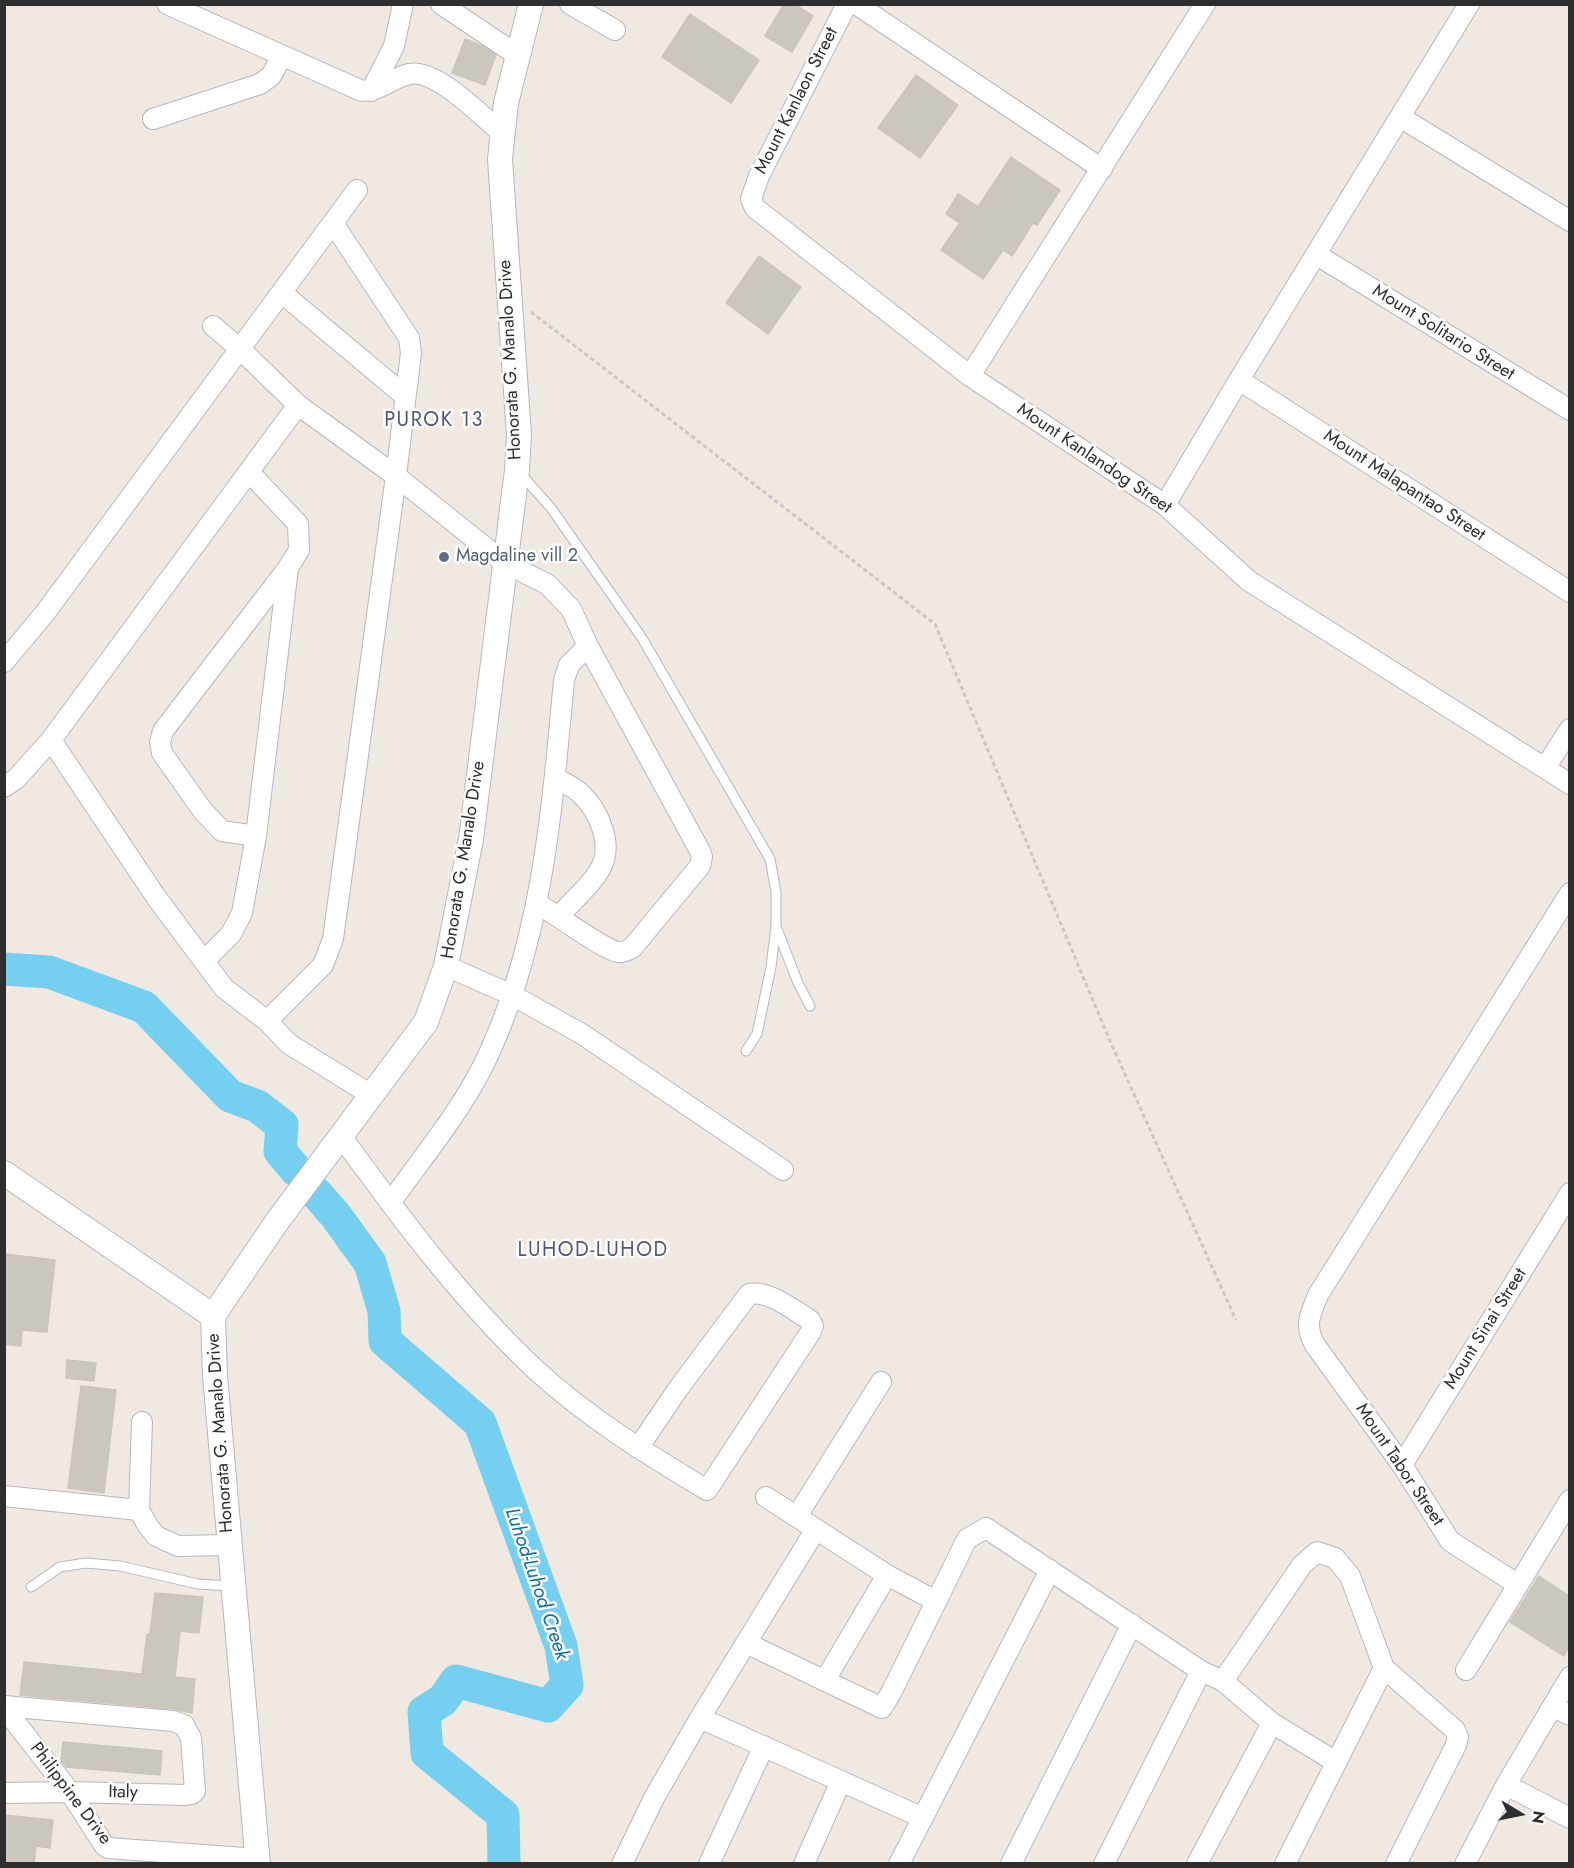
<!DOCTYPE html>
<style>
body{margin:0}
#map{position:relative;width:1574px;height:1868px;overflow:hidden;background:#efe9e1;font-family:Jost,sans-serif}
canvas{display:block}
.frame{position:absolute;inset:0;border:6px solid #2e2e2e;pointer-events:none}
.north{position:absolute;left:1490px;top:1784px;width:60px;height:60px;-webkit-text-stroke:4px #fff;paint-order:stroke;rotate:100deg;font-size:16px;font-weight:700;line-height:24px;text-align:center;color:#2e2e2e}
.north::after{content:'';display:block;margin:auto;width:21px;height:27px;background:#2e2e2e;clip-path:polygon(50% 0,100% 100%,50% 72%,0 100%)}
</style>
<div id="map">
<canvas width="1574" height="1868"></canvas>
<div class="frame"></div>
<div class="north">N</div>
</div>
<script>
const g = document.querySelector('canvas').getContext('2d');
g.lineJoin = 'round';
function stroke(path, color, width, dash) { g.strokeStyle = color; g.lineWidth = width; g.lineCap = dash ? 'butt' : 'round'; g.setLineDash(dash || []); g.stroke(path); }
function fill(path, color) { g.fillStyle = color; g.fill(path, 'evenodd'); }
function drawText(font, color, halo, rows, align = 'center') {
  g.font = font + ' Jost,sans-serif'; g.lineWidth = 5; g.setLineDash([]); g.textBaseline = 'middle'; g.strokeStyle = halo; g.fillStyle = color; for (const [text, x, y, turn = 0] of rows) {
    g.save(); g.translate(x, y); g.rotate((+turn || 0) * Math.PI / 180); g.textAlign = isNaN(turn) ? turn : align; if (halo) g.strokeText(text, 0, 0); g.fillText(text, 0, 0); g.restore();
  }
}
const river = new Path2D(`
 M4 969 49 972 144 1007 230 1096 257 1106 282 1125 280 1151 296 1170
 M317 1194 336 1216 370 1263 384 1311 385 1341 480 1423 561 1646 567 1685 548 1706 456 1681 443 1700 424 1712 427 1753 503 1815 504 1864`);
const building = new Path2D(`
 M784 4H794L813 16 792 52 765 36Z
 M690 14 759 60 731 103 662 57Z
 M465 39 482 46 496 55 485 85 452 73Z
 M916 75 958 105 920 158 878 128Z
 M1011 157 1060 190 1037 225 1033 223 1012 256 1003 250 983 279 941 250 960 223 946 214 958 194 978 207Z
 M759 256 801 287 768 334 726 303Z
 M4 1254 55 1260 47 1332 22 1330 21 1346 4 1344Z
 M67 1360 96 1363 94 1381 66 1378Z
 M81 1386 116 1390 104 1493 68 1488Z
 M1539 1576 1569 1596V1647L1564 1656 1510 1622Z
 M155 1593 203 1597 199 1633 180 1631 175 1677 195 1679 192 1713 174 1709 20 1695 24 1662 142 1674 147 1634H150Z
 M63 1742 162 1751 160 1775 66 1767 61 1761Z
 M4 1815 53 1820 50 1848 36 1846 34 1863H4Z`);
const path = new Path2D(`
 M531 312 935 624 1110 1041 1236 1320`);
const service = new Path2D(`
 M519 472 551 508 642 638 770 859 776 892V926L771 967 757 1034 746 1051
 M777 929 798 983 810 1006
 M31 1587 60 1567 86 1563 120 1566 198 1584 232 1586`);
const minor = new Path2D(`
 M167 4 362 91C380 91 392 78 409 74 436 68 481 116 501 132
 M441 4 517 55
 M570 4 615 30
 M847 4 759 176 751 199 755 208 970 376 1165 505 1249 581 1570 784
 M856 4 1102 169
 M371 91 394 46 403 4
 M1400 117 1570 221
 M153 119 260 84 271 76 282 56
 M1317 255 1570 410
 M282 293 405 396
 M213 326 240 349 298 405 396 476 505 563 547 584 571 609 588 646 700 851 702 857 700 866 632 948C628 950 623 953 618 952 604 950 554 913 538 904
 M970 376 1205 4
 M1239 380 1570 592
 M1165 505 1239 380 1469 4
 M4 662 45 613 357 190
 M51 740 156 897 224 988 267 1021 289 1044 373 1096
 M1545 768 1570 729
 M555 778C563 782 572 786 579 792 599 810 615 846 599 871 589 888 571 901 559 917
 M4 787 16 779 51 740 298 405
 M256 836 222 831 203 811 162 753 160 742 163 731 288 568
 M205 960 231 934 242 913 256 836 288 568 299 550 298 524 250 473
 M446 966 512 995 582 1034 783 1170
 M267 1021 323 965 333 939 396 476 411 353 409 338 333 223
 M341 1136C400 1217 462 1301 536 1370 587 1417 647 1454 707 1490L810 1333 813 1326 810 1320C793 1310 769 1290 749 1294L678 1389 638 1448
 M390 1203C422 1158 459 1114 484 1064 542 945 552 810 564 680L569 665 588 646
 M142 1422 139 1510 148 1526 156 1536 178 1546 229 1545
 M1402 1465 1570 1193
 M4 1496 139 1510
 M766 1497 887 1575
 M797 1516 881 1382
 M1517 1584 1450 1541 1402 1465 1315 1345C1304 1325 1310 1315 1318 1295L1570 893
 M746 1643 882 1708 892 1691 967 1539 986 1528 1201 1671 1223 1681 1272 1723 1336 1762
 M1466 1670 1570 1500
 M825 1680 887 1575 936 1601
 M1223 1681 1302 1565 1317 1552 1335 1558 1350 1576 1384 1668 1455 1730 1458 1737 1456 1745 1396 1864
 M4 1706 173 1721 184 1725 191 1738 195 1791 192 1794 186 1795 70 1792 4 1793
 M1553 1707 1570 1715
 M4 1708 70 1792 104 1845 108 1848 258 1859
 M700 1718 921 1817
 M1506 1785 1570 1818
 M622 1864 654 1798 700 1718 816 1529
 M709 1864 764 1746
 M804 1864 841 1781
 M899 1864 1050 1570
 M1011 1864 1132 1624
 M1104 1864 1201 1671
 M1197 1864 1272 1723
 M1285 1864 1384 1668
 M1465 1864 1506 1785 1570 1677`);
const tertiary = new Path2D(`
 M4 1173 213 1316
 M258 1864 215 1376 213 1316 276 1223 426 1022 446 966 471 839 517 470 519 435 500 159 506 103 531 4`);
const markers = [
 [444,557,6,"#5c6f8a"]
];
const streetNames = [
 ["Mount Kanlaon Street",797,101,-63],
 ["Mount Solitario Street",1443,333,32],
 ["Honorata G. Manalo Drive",511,360,-93],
 ["Mount Kanlandog Street",1094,459,34],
 ["Mount Malapantao Street",1404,486,33],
 ["Honorata G. Manalo Drive",464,860,-81],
 ["Mount Sinai Street",1486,1329,-58],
 ["Honorata G. Manalo Drive",221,1433,-94],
 ["Mount Tabor Street",1399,1465,56],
 ["Italy",123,1793,1],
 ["Philippine Drive",70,1794,53]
];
const serviceNames = [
 ["Magdaline vill 2",456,557]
];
const neighbourhoodNames = [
 ["PUROK 13",434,421],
 ["LUHOD-LUHOD",593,1251]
];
const waterNames = [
 ["Luhod-Luhod Creek",536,1584,71]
];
stroke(river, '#75cff0', 33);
fill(building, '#cbc7bf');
stroke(building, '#cbc5ba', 1.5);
stroke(service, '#b4b7c1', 11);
stroke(minor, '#b4b7c1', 22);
stroke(tertiary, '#b4b7c1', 26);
stroke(path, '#c9c9c9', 3, [4.5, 3]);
stroke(service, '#fff', 9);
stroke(minor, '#fff', 20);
stroke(tertiary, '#fff', 24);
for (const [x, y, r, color] of markers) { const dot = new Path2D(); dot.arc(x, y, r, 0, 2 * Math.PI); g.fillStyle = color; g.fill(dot); stroke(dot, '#fff', 2); }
drawText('18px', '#2e2e2e', '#fff', streetNames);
drawText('18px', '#4e5e75', '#fff', serviceNames, 'left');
g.letterSpacing = '1.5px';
drawText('20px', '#4d5680', '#fff', neighbourhoodNames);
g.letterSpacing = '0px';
drawText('italic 20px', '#0d6fa3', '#fff', waterNames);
</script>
